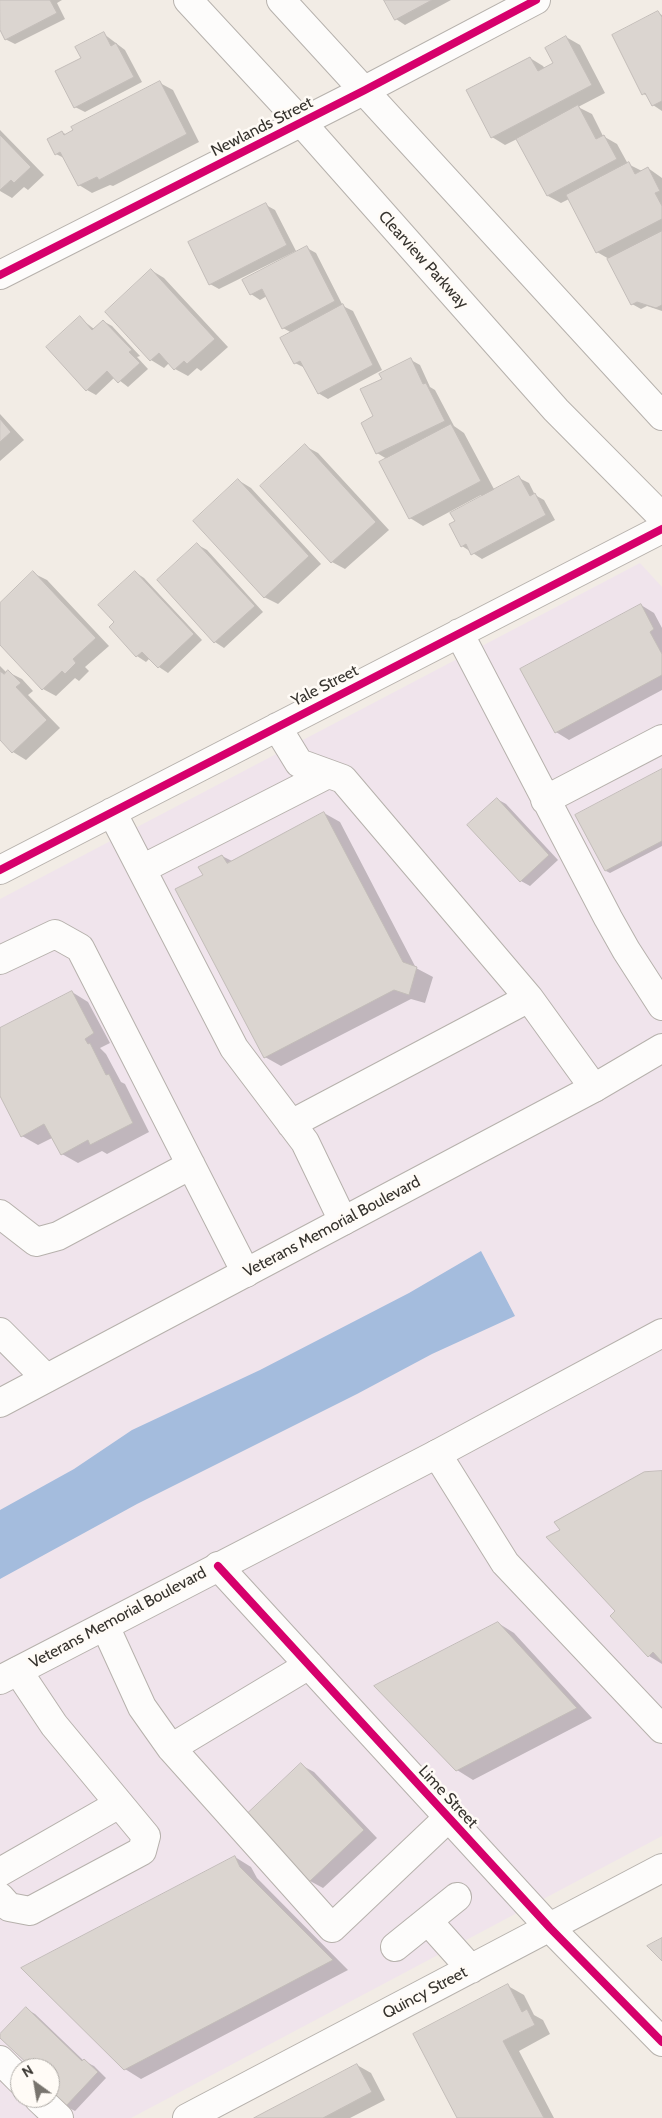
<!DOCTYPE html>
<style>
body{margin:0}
#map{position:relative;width:662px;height:2118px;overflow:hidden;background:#f2ece5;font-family:Cabin,sans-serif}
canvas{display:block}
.north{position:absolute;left:10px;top:2058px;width:50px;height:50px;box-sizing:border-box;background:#fffbf6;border:1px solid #afaba6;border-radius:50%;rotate:328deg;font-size:14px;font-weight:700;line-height:20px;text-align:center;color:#36332e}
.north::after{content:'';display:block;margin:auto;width:18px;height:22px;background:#78746e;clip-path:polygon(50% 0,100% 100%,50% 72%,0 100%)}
</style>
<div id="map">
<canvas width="662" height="2118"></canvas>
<div class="north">N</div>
</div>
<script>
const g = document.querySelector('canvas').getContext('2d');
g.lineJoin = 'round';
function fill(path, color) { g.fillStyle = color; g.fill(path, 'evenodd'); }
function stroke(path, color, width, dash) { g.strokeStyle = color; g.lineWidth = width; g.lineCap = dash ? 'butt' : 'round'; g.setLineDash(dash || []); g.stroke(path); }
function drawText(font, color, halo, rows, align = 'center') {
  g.font = font + ' Cabin,sans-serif'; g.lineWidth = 5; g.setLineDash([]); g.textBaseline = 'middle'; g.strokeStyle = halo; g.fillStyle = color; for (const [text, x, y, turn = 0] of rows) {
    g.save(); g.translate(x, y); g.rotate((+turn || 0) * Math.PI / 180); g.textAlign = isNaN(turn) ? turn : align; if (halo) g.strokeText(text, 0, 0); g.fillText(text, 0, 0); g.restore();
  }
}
const commercial = new Path2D(`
 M640 563 662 587V1836L131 2118H0V899ZM20 2068H50V2098H20Z`);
const water = new Path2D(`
 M481 1251 515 1316 432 1354 357 1394 137 1504 0 1579V1510L74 1469 132 1430 260 1370 409 1293Z`);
const shadow = new Path2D(`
 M0 0H62L57 3 65 19 15 44 5 39 0 28Z
 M385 0H451L405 25 396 19Z
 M657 13 662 15V111L653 105 648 96 643 94Z
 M104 34 125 50 142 82 85 112 75 107 83 59Z
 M566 37 580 45 605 93 578 107 592 114 603 136 617 144 628 164 642 171 648 168 662 178V311L647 306 641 309 632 304 609 259 597 252 569 199 561 203 548 196 517 139 505 145 492 137 530 58 543 66 545 69 554 64Z
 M160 83 173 90 199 142 113 186 110 185 92 193 79 185 66 159 56 154 62 132 67 135Z
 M0 130 44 175 28 190 24 187 12 198 0 191Z
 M266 205 275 210 296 251 219 289 210 284Z
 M307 248 316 253 343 306 353 311 382 370 328 399 318 393 305 368 295 363 292 333 283 328 267 296 260 300 251 294Z
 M151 270 164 278 228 347 201 371 197 368 188 376 175 369 169 363 164 368 151 360Z
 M80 318 94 329 103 321 112 326 140 356 137 357 148 369 128 387 115 377 96 395 87 390Z
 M411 360 420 365 430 387 435 390 454 426 464 433 495 491 519 478 529 483 535 495 544 500 555 520 482 559 462 546 483 497 481 495 423 526 410 518 387 459 377 453 362 423 375 417 383 380Z
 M0 414 24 440 0 461Z
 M305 446 318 453 389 530 345 569 332 562Z
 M238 480 251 488 321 564 278 604 264 597Z
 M198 545 207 550 263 612 224 648 215 642 159 581Z
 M135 572 144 578 202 640 168 673 159 667 150 658 146 662 137 656 116 622Z
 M33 573 47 580 109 646 85 667 89 671 79 681 75 678 56 696 43 689 0 644V604Z
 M641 605 654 613 662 628V690L569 740 556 732Z
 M0 666 7 673 8 672 22 679 33 691 28 695 60 728 26 760 13 752 0 738Z
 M662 770V846L610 873 606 871Z
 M497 799 506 804 558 860 530 886 521 881Z
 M324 813 340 822 416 968 433 977 425 1003 411 999 281 1066 265 1057 222 856 232 861Z
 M72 992 88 1002 110 1043 100 1048 106 1054 121 1082 125 1084 149 1132 107 1154 102 1151 78 1163 62 1154 52 1138 38 1145 22 1136 0 1094V1030Z
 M662 1472V1664L649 1656 562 1531Z
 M498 1623 514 1633 592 1718 473 1780 457 1770Z
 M301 1765 314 1772 377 1838 323 1888 310 1881Z
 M235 1857 251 1867 257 1878 348 1970 141 2079 125 2069Z
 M508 1986 524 1995 534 2015 543 2020 550 2034 519 2051 554 2118H459Z
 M26 2009 35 2014 84 2061 94 2066 106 2078 75 2111 65 2106 57 2090 50 2084V2068H33L0 2036Z
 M357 2065 371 2073 385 2100 350 2118H257Z`);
const building = new Path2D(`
 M0 0H50L57 13 5 40 0 30Z
 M384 0H432L395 20Z
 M658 11 662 17V101L652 106 645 93 642 95 612 35Z
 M104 32 111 46 116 43 134 77 74 108 55 71 81 58 75 47Z
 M566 36 592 85 491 138 466 90 530 57 538 71 553 63 545 48Z
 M160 81 187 134 99 180 97 177 78 186 60 152 55 155 47 139 62 131 64 135 73 130 71 127Z
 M578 105 596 139 604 135 617 159 547 196 516 139Z
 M0 135 31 167 14 183 11 180 0 190Z
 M629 162 635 174 648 167 660 191 655 193 662 206V219L596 253 566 195Z
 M266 203 287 245 209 285 188 242Z
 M662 231V305L656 308 637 302 631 305 607 259Z
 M307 246 335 301 282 329 262 289 250 295 242 280Z
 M151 269 215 339 187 364 184 361 174 370 159 353 150 361 105 312Z
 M343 304 373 365 318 394 300 361 294 364 280 338Z
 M80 316 92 330 103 320 132 350 129 352 140 363 118 383 107 371 86 391 46 347Z
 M411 358 423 384 426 383 445 421 376 454 361 423 373 416 360 389 382 379 379 374Z
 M0 419 11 432 0 442Z
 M451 424 481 481 409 519 379 462Z
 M305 444 376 522 331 563 260 486Z
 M519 476 530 496 535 493 546 515 471 555 466 544 461 547 449 524 455 521 450 513Z
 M238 479 309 556 264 598 193 521Z
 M197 543 255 606 214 643 157 580Z
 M33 571 96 638 73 659 76 663 65 674 62 671 42 690 0 645V603Z
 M135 571 194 634 158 668 142 652 136 657 109 627 114 622 98 605Z
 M641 604 654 629 650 632 662 654V675L555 733 520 669Z
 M8 670 21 683 16 687 47 720 12 753 0 740V671L4 674Z
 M662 769V841L605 871 575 815Z
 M497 798 549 855 520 882 467 825Z
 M324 812 403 962 417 967 409 995 394 990 264 1058 175 889 203 875 198 867 222 855 227 863Z
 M72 991 94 1033 85 1039 88 1044 90 1043 106 1075 109 1074 133 1123 90 1145 88 1140 61 1155 44 1124 21 1137 0 1096V1028Z
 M662 1471V1662L653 1652 648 1657 610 1616 615 1611 546 1537 560 1530 554 1522 644 1472Z
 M498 1622 577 1708 456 1771 374 1686Z
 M301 1763 364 1830 309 1882 246 1815Z
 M235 1856 240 1867 333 1960 124 2070 21 1968Z
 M662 1938V1961L647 1946Z
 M508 1984 522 2012 527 2009 535 2025 503 2041 544 2118H457L413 2034Z
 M26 2007 82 2061 84 2059 98 2072 65 2107 52 2094 55 2090 50 2086V2068H32L0 2038V2034Z
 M357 2064 372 2092 323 2118H254Z`);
const minor = new Path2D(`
 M0 275 365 90 536 0
 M459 633 608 918 626 950 662 1006
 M277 727 299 763 343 779 529 998 291 1124
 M545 800 662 739
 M112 812 234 1048 305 1142 343 1221
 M142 869 328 774
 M0 870 662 529
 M0 960 55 934 80 948 246 1273
 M529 998 594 1088
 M0 1214 36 1242 58 1236 191 1165
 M0 1332 46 1378
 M437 1454 505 1563 662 1729
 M218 1566 550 1928 662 2042
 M105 1626 142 1707 171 1748 332 1928 449 1817
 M171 1748 309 1665
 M0 1872 119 1804
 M0 1897 9 1907 30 1911 142 1851 146 1836 54 1725 18 1671
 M428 1921 471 1969
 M395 1947 457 1897
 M0 2060 20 2080
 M38 2098 59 2118
 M187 2118 662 1868`);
const major = new Path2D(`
 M188 0 301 122 556 410 662 517
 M281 0 662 416
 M0 1403 594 1088 662 1048
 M0 1680 437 1454 662 1333`);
const cycleway = new Path2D(`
 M0 275 365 90 536 0
 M0 870 662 529
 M218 1566 550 1928 662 2042`);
const streetNames = [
 ["Newlands Street",262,127,-27],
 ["Clearview Parkway",423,260,48],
 ["Yale Street",325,686,-27],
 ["Veterans Memorial Boulevard",332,1227,-28],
 ["Veterans Memorial Boulevard",118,1618,-28],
 ["Lime Street",448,1797,47],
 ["Quincy Street",425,1993,-28]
];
fill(commercial, '#f0e4ec');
fill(water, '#a4bcdd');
fill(shadow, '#0003');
fill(building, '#dbd5d0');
stroke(building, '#c3bdb9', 1);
stroke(minor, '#b6b1ac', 30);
stroke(major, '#b6b1ac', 30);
stroke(minor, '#fdfcfb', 28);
stroke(major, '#fdfcfb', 28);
stroke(cycleway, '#d6006c', 8);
drawText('16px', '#36332e', '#fffbf6', streetNames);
</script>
